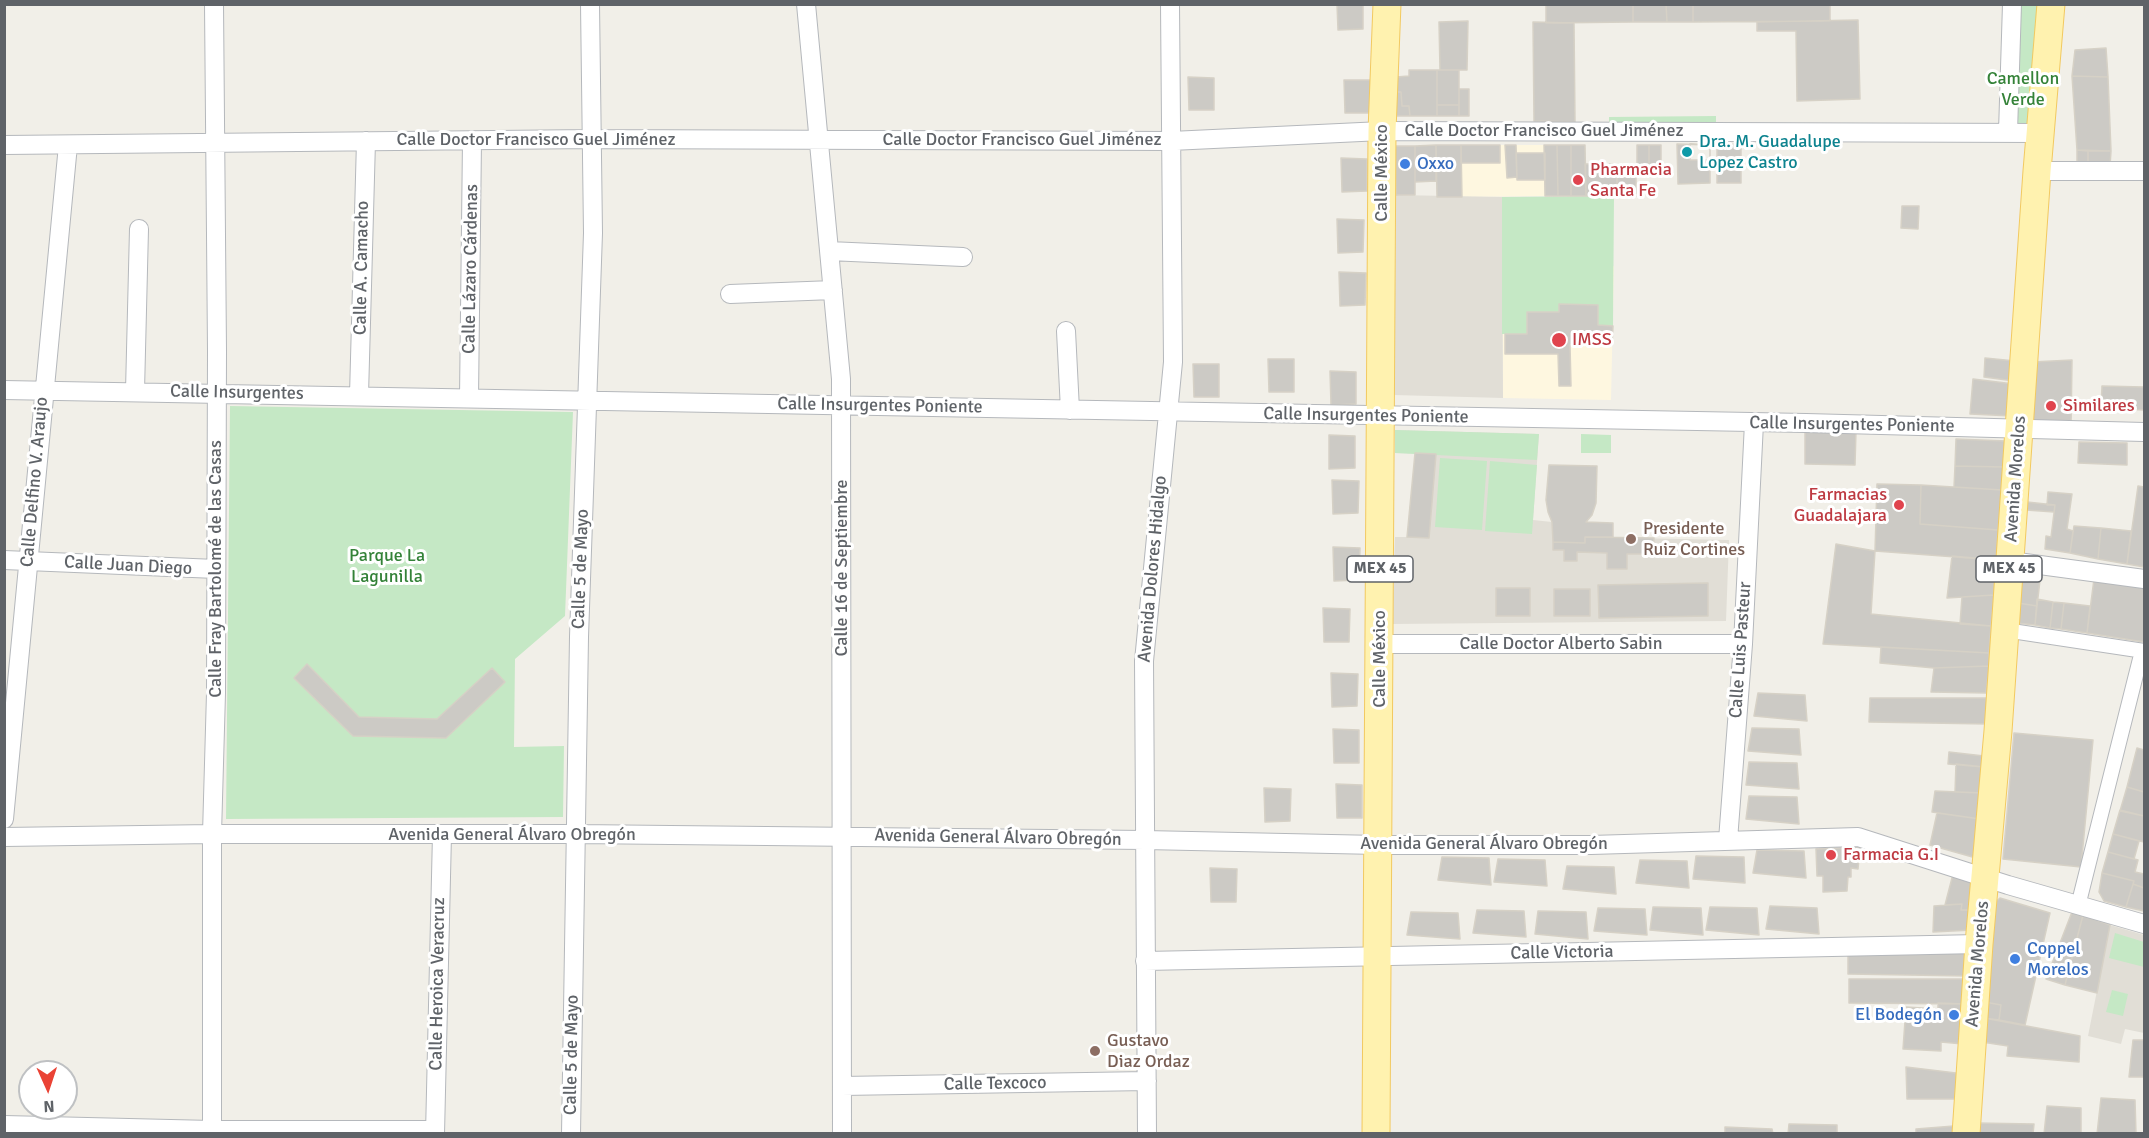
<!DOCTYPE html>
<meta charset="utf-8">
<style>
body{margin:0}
#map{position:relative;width:2149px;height:1138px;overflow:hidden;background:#f1efe8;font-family:Signika,sans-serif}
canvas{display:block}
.frame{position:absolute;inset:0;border:6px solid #5f6368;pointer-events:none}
.north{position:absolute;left:18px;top:1060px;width:60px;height:60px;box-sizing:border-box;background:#fff;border:2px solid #bfc1c3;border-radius:50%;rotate:177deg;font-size:16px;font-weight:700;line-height:24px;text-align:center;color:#5f6368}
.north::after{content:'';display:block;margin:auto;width:21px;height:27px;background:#ea4335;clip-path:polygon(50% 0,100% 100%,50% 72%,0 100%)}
</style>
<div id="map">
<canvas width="2149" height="1138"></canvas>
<div class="frame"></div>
<div class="north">N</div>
</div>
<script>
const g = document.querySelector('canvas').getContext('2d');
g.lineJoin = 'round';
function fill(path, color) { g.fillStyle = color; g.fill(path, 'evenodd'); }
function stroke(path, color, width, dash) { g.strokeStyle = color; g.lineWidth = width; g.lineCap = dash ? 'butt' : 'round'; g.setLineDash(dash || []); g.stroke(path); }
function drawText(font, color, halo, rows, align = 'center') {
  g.font = font + ' Signika,sans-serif'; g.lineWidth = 6; g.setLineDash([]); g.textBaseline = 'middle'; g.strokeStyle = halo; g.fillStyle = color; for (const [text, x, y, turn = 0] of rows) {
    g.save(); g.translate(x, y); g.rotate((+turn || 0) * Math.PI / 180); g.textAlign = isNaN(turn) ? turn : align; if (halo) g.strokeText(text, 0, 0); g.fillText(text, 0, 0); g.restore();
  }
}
const commercial = new Path2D(`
 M1461 145H1544L1545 196 1462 197Z
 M1502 265 1614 266 1611 400 1503 398Z`);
const education = new Path2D(`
 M1396 195 1502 197 1503 398 1394 395Z
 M1395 430 1539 434 1533 520 1552 522 1585 542V537L1729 540 1726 621 1392 624 1395 537H1429L1436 454 1395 453Z
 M2110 925 2144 935V1033L2125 1029 2121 1044 2088 1036Z`);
const green = new Path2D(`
 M2009 5H2048L2040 133 2001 131Z
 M1716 116V122H1609V117Z
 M1614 196 1613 326 1598 325 1559 305V312H1527V334H1502V197Z
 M230 406 573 412 565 616 515 659 514 747 564 746 563 817 226 819Z
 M1395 430 1539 434 1537 460 1395 453Z
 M1581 434 1611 435V453H1581Z
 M1440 458 1487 461 1482 530 1435 527Z
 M1490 461 1537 465 1532 534 1485 531Z
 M2115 933 2144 942V967L2109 958Z
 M2112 990 2128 994 2123 1016 2106 1012Z`);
const building = new Path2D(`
 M1337 4H1363V29L1338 30Z
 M1546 4H1633V22L1546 23Z
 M1633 4H1666L1667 22H1633Z
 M1666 4H1693V22H1667Z
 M1693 4H1830V21L1693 22Z
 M1858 20 1860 99 1797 101 1796 31H1757V22Z
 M1468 21 1467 70H1440L1439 22Z
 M1533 22 1574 23 1575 122 1534 121Z
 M2106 48 2108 77 2072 76 2075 50Z
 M1409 70H1437V116H1410L1409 106H1402L1401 92H1396V77L1409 76Z
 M1437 70H1459V105H1437Z
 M2072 76 2108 77 2111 151 2077 150Z
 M1188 77 1214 78V110H1189Z
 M1344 80H1371L1370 113H1345Z
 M1459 89H1469V116H1459Z
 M1396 92H1401L1402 106H1409L1410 116H1396Z
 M1437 105H1459V116H1437Z
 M1677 144 1710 145V183L1678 184Z
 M1690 144 1710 145V160H1690Z
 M1717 144H1741V183H1717Z
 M1436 145H1461L1462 197H1437Z
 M1436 145V181L1415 182V146Z
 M1461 145H1500V163H1461Z
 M1505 145H1516L1517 177 1507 178Z
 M1544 145H1557L1558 196H1545Z
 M1557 145H1571V196H1558Z
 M1571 145H1585L1586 196H1571Z
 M1637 145H1649V165H1637Z
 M1649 145H1661V165H1649Z
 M1395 146H1415V195H1396Z
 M2077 150 2088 151V166H2077Z
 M2088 151H2111L2110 166H2088Z
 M1516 153H1545V180H1517Z
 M1341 158 1367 159V191L1342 192Z
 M1585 164H1617V196H1586Z
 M1617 166H1636V196H1617Z
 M1902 206H1919L1918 229 1901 228Z
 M1337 219 1364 220 1363 252 1338 253Z
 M1339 272 1366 273 1365 305 1340 306Z
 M1559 304 1598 305V325L1613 326 1612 345H1570L1571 386H1559L1558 354H1505V334H1527V312H1559Z
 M1985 358 2015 361 2014 381 1984 377Z
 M1268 359H1294V392H1269Z
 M2072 360 2071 429 2030 428 2032 362Z
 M1193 364H1219V397H1194Z
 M1330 371 1356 372V404L1331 405Z
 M1973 379 2014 384 2012 416 1970 414Z
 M2102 386 2144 387V410L2101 408Z
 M1805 430 1856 431 1855 465 1805 464Z
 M1329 435 1355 436V468L1329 469Z
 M1956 439 2006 441 2005 467 1955 466Z
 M2079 442 2127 443V465L2078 463Z
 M1415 453 1436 454 1429 538 1407 537Z
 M1549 465 1597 466 1596 503 1592 515 1586 522 1613 523V537H1585V543L1553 542 1552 522 1548 512 1546 500Z
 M1955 466 2005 467 2002 490 1954 487Z
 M1332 480 1359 481 1358 513 1333 514Z
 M1877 484 1921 485 1920 524 1998 530 1996 560 1875 551Z
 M1921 485 2002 490 1998 530 1920 524Z
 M2138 486 2144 487V567L2127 564Z
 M2048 492 2072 494 2067 529 2073 531 2070 553 2045 549 2046 536 2051 537 2055 505H2047Z
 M2027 502 2055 505 2054 512 2026 510Z
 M2074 526 2101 528 2098 559 2070 553Z
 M2101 528 2131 531 2127 564 2098 559Z
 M1585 537 1654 538 1653 554H1627V569H1607V553L1577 552V561H1564V550H1553V542L1585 543Z
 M1836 544 1875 551 1871 614 1991 626 1989 653 1823 644Z
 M1333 547 1360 548 1359 580 1334 581Z
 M1952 556 1996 560 1994 595 1947 598Z
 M2021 569 2041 572 2037 606 2018 603Z
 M2094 579 2144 586V642L2087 633Z
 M1708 583V616L1599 618 1598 585Z
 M1496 588H1530V616H1496Z
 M1554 589H1590V616H1554Z
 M1994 595 1991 626 1960 624 1962 597Z
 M2037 599 2053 602 2050 628 2035 625Z
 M2053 602 2064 603 2061 629 2050 628Z
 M2018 603 2037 606 2035 625 2016 623Z
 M2064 603 2090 606 2087 633 2061 629Z
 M1323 608 1350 609 1349 642H1324Z
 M1881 647 1989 653V666L1934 668 1880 663Z
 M307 664 359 717 437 719 492 668 505 682 446 738 353 736 294 678Z
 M1989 666 1986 693 1931 692 1934 668Z
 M1331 673 1358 674 1357 706 1332 707Z
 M1758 693 1805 695 1807 721 1754 716Z
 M1870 698H1986L1988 724 1869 722Z
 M1752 728 1799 729 1801 755 1748 751Z
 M1333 729 1359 730V763H1334Z
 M2014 733 2093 740 2081 867 2003 859Z
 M2137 748 2144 750V792L2127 787Z
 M1949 752 1984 756V767L1948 764Z
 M1749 762 1797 763 1799 789 1746 785Z
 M1956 764 1984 767 1982 793 1955 792Z
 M1336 784 1362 785V818H1337Z
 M2127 787 2144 792V816L2120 811Z
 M1264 788 1291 789 1290 821 1265 822Z
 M1935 791 1982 793 1980 819 1932 812Z
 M1749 796 1797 797 1799 824 1746 819Z
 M2120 810 2144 816V842L2113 834Z
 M1937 813 1980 819 1976 858 1930 845Z
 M2113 834 2139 841 2134 859 2108 852Z
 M1860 847 1858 869 1851 868V877H1848L1847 891 1823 892V876H1817L1816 849Z
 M1757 850 1804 851 1806 878 1753 873Z
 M2108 852 2138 860 2135 872 2144 874V872V888L2133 884 2134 881 2102 873Z
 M1696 856 1744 857 1745 883 1693 879Z
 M1442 857 1489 858 1491 885 1438 880Z
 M1498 859 1545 860 1547 886 1494 882Z
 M1640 860 1687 861 1689 888 1636 883Z
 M1567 866 1614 867 1616 894 1563 889Z
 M1210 868 1237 869 1236 902H1211Z
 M2102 873 2134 881 2126 907 2104 901 2099 892Z
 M1953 874 1976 881 1973 910H1961L1962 904 1945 905Z
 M2133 884 2144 888V911L2126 907Z
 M2000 898 2050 913 2025 1025 1999 1020 2001 1005 1985 1002 1993 904Z
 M1962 904 1961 910H1973L1972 930 1933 932 1934 906Z
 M1770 906 1817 908 1819 934 1766 929Z
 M1653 907 1701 908 1703 935 1650 930Z
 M1710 907 1757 908 1759 935 1706 930Z
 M1598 908 1645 909 1647 935 1594 931Z
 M1477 910 1524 911 1526 937 1473 933Z
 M1538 911 1586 912 1588 939 1535 934Z
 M1411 912 1458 913 1460 939 1407 935Z
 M2072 912 2083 915 2065 985 2046 979Z
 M2083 915 2110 925 2097 993 2065 985Z
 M1848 950H1965L1967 976 1848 974Z
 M1849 979H1966V1004L1849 1003Z
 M1985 1002 2001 1005 1999 1020 1984 1018Z
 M1938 1003 1966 1004 1963 1044 1941 1042V1051L1903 1049 1906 1007 1938 1009Z
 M1984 1018 2080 1036 2079 1062 2007 1056 2008 1046 1982 1042Z
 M2133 1040H2144V1077H2129Z
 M1906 1067 1956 1073 1958 1099H1907Z
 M2101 1098 2135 1100 2136 1134H2097Z
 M2047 1106 2081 1108V1134H2044Z
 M1976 1123 2034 1124 2033 1134H1975Z
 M1789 1124 1837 1125V1134H1788Z
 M1954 1126 1953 1134H1916V1129Z
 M1725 1127 1772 1129 1773 1134H1725Z`);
const pedestrian = new Path2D(`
 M2005 630 2144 651
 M2078 906 2142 651`);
const minor = new Path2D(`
 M806 4 841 379 842 1134
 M2008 132 2012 4
 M4 145 592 139 1171 141 1382 131 2040 133
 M2037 171H2144
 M829 251 963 257
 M730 294 833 290
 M1066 331 1070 410
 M4 390 1806 423 2144 432
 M135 391 139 229
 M359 395 366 141
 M469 398 472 140
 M4 560 216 569
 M2010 561 2144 579
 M1380 644H1743
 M4 819 68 145
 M4 837 212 834H576L1145 840 1378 845H1591L1858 837 2008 885 2144 924
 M1728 840 1743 644 1754 423
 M1145 961 1979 944
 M842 1086 1147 1081
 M4 1125 212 1130H435
 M212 1134V834L216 693 217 351 214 4
 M435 1134 442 834
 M571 1134 579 637 593 233 590 4
 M1147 1134 1144 661 1173 362 1170 4`);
const primary = new Path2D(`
 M1376 1134 1382 131 1387 4
 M1966 1134 1979 944 1998 731 2037 171 2051 4`);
const markers = [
 [1687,152,6,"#0f9aa8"],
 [1405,164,6,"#3f7fe0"],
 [1578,180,6,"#e0444e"],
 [1559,340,8,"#e0444e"],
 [2051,406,6,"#e0444e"],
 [1899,505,6,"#e0444e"],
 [1631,539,6,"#8d6e63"],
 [1831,855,6,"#e0444e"],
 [2015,959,6,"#3f7fe0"],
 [1954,1015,6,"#3f7fe0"],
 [1095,1051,6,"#8d6e63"]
];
const shields = [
 [1380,569,66],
 [2009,569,66]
];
const shieldNames = [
 ["MEX 45",1380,569],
 ["MEX 45",2009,569]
];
const parkNames = [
 ["Camellon",2023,79],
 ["Verde",2023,100],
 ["Parque La",387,556],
 ["Lagunilla",387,577]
];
const streetNames = [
 ["Calle Doctor Francisco Guel Jiménez",1544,131],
 ["Calle Doctor Francisco Guel Jiménez",536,140],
 ["Calle Doctor Francisco Guel Jiménez",1022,140],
 ["Calle México",1382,173,-90],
 ["Calle A. Camacho",362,268,-89],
 ["Calle Lázaro Cárdenas",471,269,-89],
 ["Calle Insurgentes",237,393,1],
 ["Calle Insurgentes Poniente",880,406,1],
 ["Calle Insurgentes Poniente",1366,416,1],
 ["Calle Insurgentes Poniente",1852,425,1],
 ["Avenida Morelos",2016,479,-86],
 ["Calle Delfino V. Araujo",35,482,-85],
 ["Calle Juan Diego",128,566,3],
 ["Calle 16 de Septiembre",842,568,-90],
 ["Calle Fray Bartolomé de las Casas",216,569,-90],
 ["Calle 5 de Mayo",581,569,-88],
 ["Avenida Dolores Hidalgo",1153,569,-85],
 ["Calle Doctor Alberto Sabin",1561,644],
 ["Calle Luis Pasteur",1741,650,-86],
 ["Calle México",1380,659,-90],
 ["Avenida General Álvaro Obregón",512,835],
 ["Avenida General Álvaro Obregón",998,838,1],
 ["Avenida General Álvaro Obregón",1484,844],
 ["Calle Victoria",1562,953,-1],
 ["Avenida Morelos",1978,964,-85],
 ["Calle Heroica Veracruz",438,984,-89],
 ["Calle 5 de Mayo",572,1055,-89],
 ["Calle Texcoco",995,1084,-1]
];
const cultureNames = [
 ["Dra. M. Guadalupe",1699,142],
 ["Lopez Castro",1699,163]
];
const shopNames = [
 ["Oxxo",1417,164],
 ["Coppel",2027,949],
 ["Morelos",2027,970],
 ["El Bodegón",1942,1015,"right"]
];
const healthNames = [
 ["Pharmacia",1590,170],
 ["Santa Fe",1590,191],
 ["IMSS",1572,340],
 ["Similares",2063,406],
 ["Farmacias",1887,495,"right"],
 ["Guadalajara",1887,516,"right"],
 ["Farmacia G.I",1843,855]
];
const educationNames = [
 ["Presidente",1643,529],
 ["Ruiz Cortines",1643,550],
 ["Gustavo",1107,1041],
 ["Diaz Ordaz",1107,1062]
];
fill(commercial, '#fef7e0');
fill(education, '#e1ded6');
fill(green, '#c5e8c5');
fill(building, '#cccac5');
stroke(building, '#d6d1c6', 1.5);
stroke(pedestrian, '#b5b8bc', 16);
stroke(minor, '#b5b8bc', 20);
stroke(primary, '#f2c960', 29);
stroke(pedestrian, '#fff', 14);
stroke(minor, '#fff', 18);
stroke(primary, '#fff2af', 27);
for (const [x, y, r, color] of markers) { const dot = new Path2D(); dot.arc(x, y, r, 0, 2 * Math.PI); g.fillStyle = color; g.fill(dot); stroke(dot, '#fff', 2); }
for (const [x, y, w] of shields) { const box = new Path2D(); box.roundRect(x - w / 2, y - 13, w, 26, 4.5); g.fillStyle = '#fff'; g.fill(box); stroke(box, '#5f6368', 1.5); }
drawText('bold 16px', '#5f6368', null, shieldNames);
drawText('18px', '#348238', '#fff', parkNames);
drawText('18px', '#5f6368', '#fff', streetNames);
drawText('18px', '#0d838f', '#fff', cultureNames, 'left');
drawText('18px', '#366cbe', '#fff', shopNames, 'left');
drawText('18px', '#be3a42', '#fff', healthNames, 'left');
drawText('18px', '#785e54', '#fff', educationNames, 'left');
</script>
